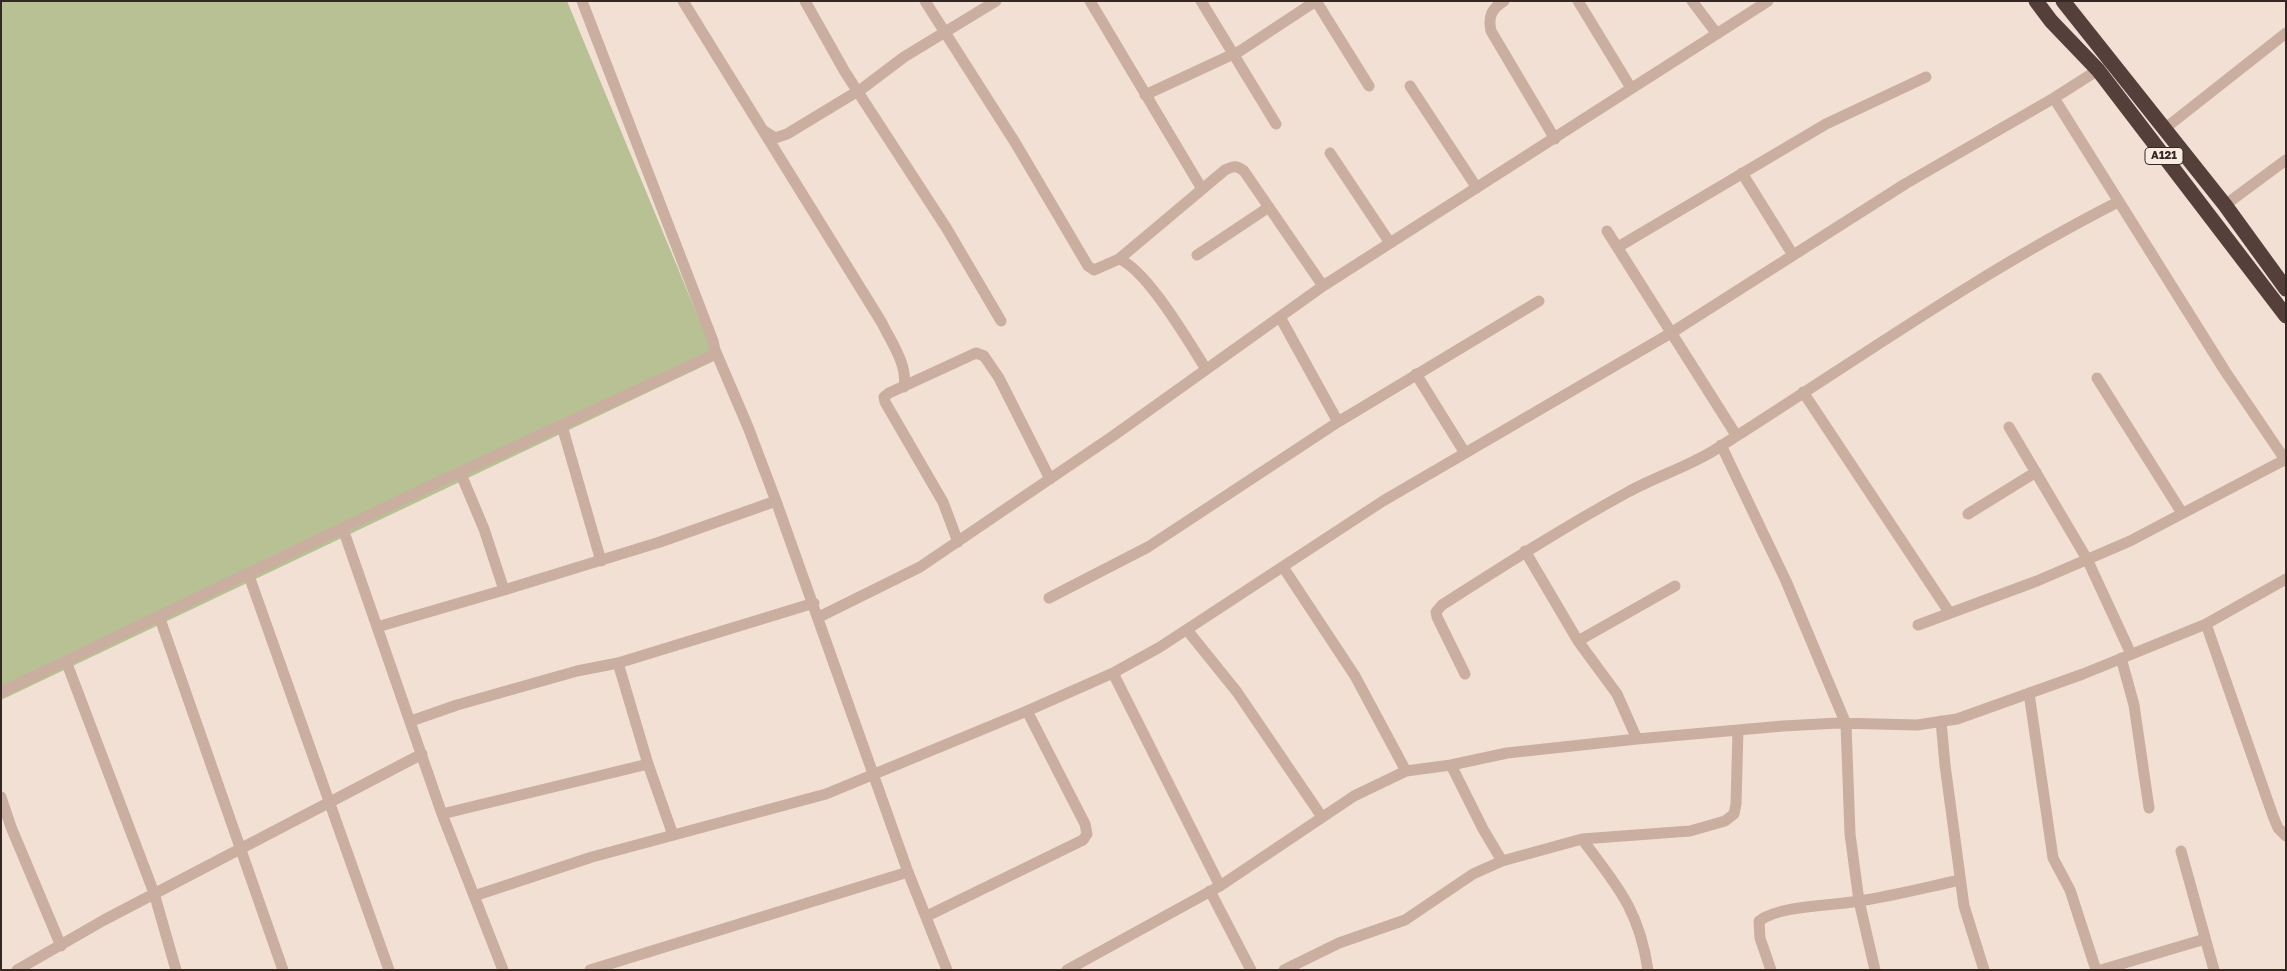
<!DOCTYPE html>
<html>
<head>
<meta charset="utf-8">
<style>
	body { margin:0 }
	#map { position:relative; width:2287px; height:971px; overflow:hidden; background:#f2e0d5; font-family:"Golos Text",sans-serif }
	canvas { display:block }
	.frame { position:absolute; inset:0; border:2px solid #342724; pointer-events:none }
</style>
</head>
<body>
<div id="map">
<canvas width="2287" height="971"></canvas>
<div class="frame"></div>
</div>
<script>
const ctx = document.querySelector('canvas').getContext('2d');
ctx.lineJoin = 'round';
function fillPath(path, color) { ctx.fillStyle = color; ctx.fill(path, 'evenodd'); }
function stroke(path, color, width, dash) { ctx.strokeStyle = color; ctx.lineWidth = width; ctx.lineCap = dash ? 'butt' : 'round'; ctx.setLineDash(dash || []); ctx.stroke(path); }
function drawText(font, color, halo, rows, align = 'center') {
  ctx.font = font + ' "Golos Text",sans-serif'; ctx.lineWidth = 5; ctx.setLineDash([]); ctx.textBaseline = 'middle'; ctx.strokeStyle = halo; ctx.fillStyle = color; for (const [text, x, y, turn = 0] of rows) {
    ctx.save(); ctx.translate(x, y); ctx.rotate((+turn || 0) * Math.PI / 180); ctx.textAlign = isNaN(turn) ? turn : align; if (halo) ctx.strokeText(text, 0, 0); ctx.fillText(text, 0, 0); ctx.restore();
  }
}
fillPath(new Path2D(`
	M1,1H567L716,360L1,700Z`), '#b8c194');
stroke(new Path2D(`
	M683,1L882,323C891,342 908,365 904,387
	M805,1L845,72L947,229L1001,321
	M925,1L1016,144L1088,266L1094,270L1119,259L1225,170C1233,166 1237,165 1244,171L1323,286
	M1090,1L1202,189
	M1201,1L1276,124
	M1316,1L1369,86
	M1504,1C1491,9 1488,17 1491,31L1555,139
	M1578,1L1631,88
	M1692,1L1717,34
	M2098,70L2054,98L2225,371L2286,461
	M1410,86L1477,188
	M1145,95L1240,51L1316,1
	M2163,130L2286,33
	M764,131L775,138L787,134L863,88L904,57L996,1
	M1330,153L1390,243
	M1742,173L1793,255
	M2225,205L2286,160
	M1607,231L1736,435
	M1618,247L1826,124L1926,77
	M1197,255L1269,207
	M1119,259C1147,270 1188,341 1206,369
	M1280,317L1338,422
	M715,350L748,427L776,501L908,872L947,970
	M1416,374L1465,453
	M2097,378L2182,513
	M1803,392L1949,612
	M562,426L601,561
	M2009,427L2087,559L2131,654
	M1721,445L1786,581L1846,724L1850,834L1859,901L1875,970
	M460,472L484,529L504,590L660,542L776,501
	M1968,514L2036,472
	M343,529L442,814L503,970
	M958,542L943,502L885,402L884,397L889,393L976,353L984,356L999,378L1050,479
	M1525,551L1578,641L1617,694L1637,739
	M1283,567L1355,676L1406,771
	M248,573L389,970
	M1049,598L1148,547L1338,422L1539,301
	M159,616L283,970
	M819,617L920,567L1113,436L1323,286L1768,1
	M2206,624L2273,816L2278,828L2286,836
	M1918,625L2037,581L2130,541L2286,459
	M377,627L504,590
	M1187,630L1237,692L1322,817
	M1578,641L1675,586
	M2121,658L2134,705L2149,808
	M66,661L154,893L176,970
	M1113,673L1220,886
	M1465,674L1437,617L1436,612L1442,605C1503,566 1564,527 1628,492C1655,477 1687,467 1713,451C1847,367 1976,274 2118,202
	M1,692L430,486L709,357L715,350L713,341L582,1
	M2029,693L2053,858L2070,890L2096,970
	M411,721L457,705L577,671L618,663L814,603
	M1941,721L1945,765L1964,906L1984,970
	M648,764L673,835
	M1451,765L1483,829L1502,861
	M1,797L11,827L61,946
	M442,814L648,764L618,663
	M1582,839C1617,886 1639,909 1648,970
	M2181,851L2214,970
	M1210,891L1251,970
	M474,896L592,857L826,794L1027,711L1113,673L1160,647L1383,501L1671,333L1905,184L2054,98
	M927,916L1083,840L1087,834L1085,824L1027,711
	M17,970L104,920L422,754
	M590,970L908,872
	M1067,970L1220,886L1354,796L1406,771L1451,765L1507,753L1637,739L1783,726L1838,723L1917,725L1957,719L2083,674L2206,624L2286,579
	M1284,970L1339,943L1405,920L1473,874L1502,861L1582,839L1690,831L1725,821L1734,814L1736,804L1738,730
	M1771,970L1760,938L1759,921C1780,905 1832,906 1859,901C1893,896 1927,887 1960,880
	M2101,970L2205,939`), '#caaea0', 11);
stroke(new Path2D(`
	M2036,1L2051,21L2098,70L2286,316
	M2063,1L2225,205L2286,289`), '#553f3a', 15);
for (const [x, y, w] of [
	[2164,156,38]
]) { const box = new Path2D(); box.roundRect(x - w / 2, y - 8.5, w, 17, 4); ctx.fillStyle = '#faebe1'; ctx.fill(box); stroke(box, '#342724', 1); }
drawText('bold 11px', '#342724', null, [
	["A121",2164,156]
]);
</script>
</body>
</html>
